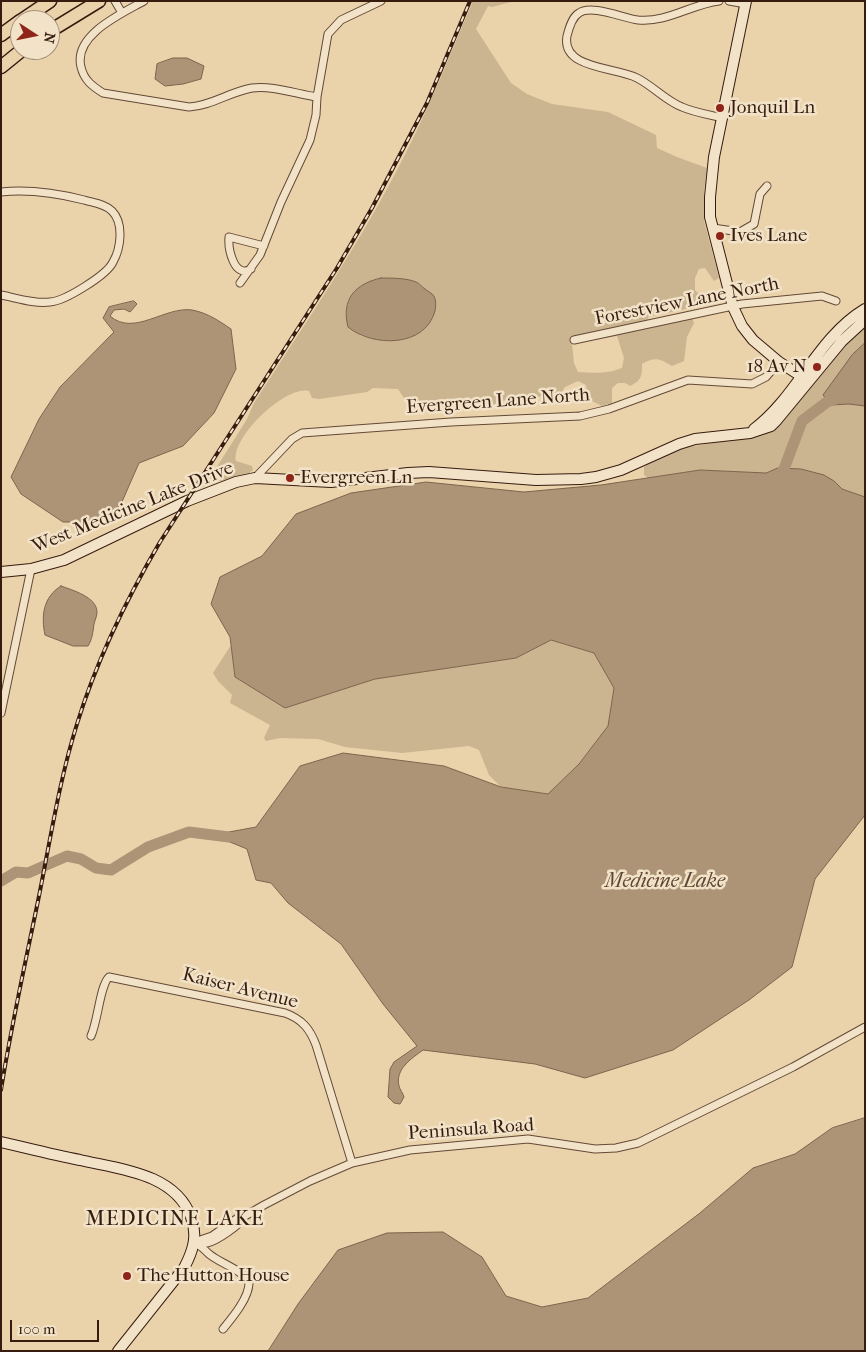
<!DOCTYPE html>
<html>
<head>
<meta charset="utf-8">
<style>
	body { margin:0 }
	#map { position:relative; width:866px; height:1352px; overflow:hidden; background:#ead3ab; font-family:"IM FELL French Canon",serif }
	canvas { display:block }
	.frame { position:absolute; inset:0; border:2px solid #361b0f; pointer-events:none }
	.north { position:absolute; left:10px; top:10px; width:50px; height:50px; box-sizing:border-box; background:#f1e2c8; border:1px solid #a6927e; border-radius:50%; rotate:101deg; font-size:14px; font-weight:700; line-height:20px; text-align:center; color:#361b0f }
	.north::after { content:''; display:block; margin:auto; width:18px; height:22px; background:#8f2418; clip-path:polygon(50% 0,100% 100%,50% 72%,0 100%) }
	.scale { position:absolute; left:10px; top:1320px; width:89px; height:22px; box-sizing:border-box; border:2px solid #361b0f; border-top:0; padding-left:6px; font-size:15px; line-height:18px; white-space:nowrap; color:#361b0f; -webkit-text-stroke:4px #f1e2c8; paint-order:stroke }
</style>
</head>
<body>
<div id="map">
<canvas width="866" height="1352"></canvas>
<div class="frame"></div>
<div class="north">N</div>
<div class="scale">100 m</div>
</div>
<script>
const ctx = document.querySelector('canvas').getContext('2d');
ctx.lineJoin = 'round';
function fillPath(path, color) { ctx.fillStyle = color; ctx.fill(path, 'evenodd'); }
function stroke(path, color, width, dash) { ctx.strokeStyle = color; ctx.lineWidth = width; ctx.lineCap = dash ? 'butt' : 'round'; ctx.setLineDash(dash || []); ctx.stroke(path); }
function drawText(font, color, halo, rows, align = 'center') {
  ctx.font = font + ' "IM FELL French Canon",serif'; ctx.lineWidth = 5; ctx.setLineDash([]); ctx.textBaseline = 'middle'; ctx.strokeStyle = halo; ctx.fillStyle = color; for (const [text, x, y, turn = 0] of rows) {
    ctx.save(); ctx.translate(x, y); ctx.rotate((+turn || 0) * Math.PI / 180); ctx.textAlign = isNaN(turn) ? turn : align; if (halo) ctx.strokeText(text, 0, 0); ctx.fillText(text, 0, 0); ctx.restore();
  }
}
fillPath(new Path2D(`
	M473,1H515L492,7L488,6L476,29L511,83L527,94L552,104L608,112L656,135L657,148L677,157L707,168L704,191V221L719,278L714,281L705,268L699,269L695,278V290L700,295L715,294L718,296V302L648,317L649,326L692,317L694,323L687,337L684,361L672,366C660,359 655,356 642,364C642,376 642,380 630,386L625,383H618L612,388V403L602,406L588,399L586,385L578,381L565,387L559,396C544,397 529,396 515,398C503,399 493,406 481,408L476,400C461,399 445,399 430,401C423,401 418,406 410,407L398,389L373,388L367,392L319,399L312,398L309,391C286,385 231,437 236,461L252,466L253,470C243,479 221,485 210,478L247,419L254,403C302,328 353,254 395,174C425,118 448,59 473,1ZM381,278H390L415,281L387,341L361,336L346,319L347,302ZM617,336L624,358L622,368C607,374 594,373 578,372L574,363L572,344Z
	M865,320V497L842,489L834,481L801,469L778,468L766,473L700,470L648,478L644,475V467L650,461L681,448L751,437Z
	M551,640L594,653L614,688L608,726L579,764L548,794L501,787L489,775L479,750L469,746L402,753L345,747L318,739L280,738L266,741L264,738L270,725L230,703L232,695L218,681L213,673L231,645L235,677L285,708L375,679L516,658Z`), '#cbb490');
const water = new Path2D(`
	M173,58H187L204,66L201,79L183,84L165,86L155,79L157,64Z
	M381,278C391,278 407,278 416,282C419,283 422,287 425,289C427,291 432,293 434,296C436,300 436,306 435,311C425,348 372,347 348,327C341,299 355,284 381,278Z
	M134,301L137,304L130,312L124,309L114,310L110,316C134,337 165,306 192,310C208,313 219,321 231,329L236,369L214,413L183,446L139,463L121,504L107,519L93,522H63L21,494L11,477L39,419L60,387L114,332L103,318L109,307Z
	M865,343V406L849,404L831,405L823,395L852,355Z
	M778,468L801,469L824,475L834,481L842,489L865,497V815L815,879L792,967L749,1000L673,1050L585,1078L535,1064L423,1050C411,1059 395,1069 399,1086C400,1090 403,1093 404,1097L400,1104L394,1103L388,1097L390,1069L394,1062L417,1046L383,1004L341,944L288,903L271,883L256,880L247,849L213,835L256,827L300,766L343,753L444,766L501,787L548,794L579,764L608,726L614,688L594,653L551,640L516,658L375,679L285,708L235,677L230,637L211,604L220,577L262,556L296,514L351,493L426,482L524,492L601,485L700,470L766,473Z
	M61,586C72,590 97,597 97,612C97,616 95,620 94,624C93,632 92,640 88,646H73L45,635C41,616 43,597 61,586Z
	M865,1118V1351H268L298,1304L338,1250L387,1233L443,1232L482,1257L506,1296L542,1307L588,1298L700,1213L753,1168L795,1154L832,1128Z`);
fillPath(water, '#ad9476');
stroke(water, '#7d644d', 1);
stroke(new Path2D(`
	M777,481L784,469L802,421L827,402L838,398L865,380
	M1,881L16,872L28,873L67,856L81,859L96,868L111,870L148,847L189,832L229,837`), '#ad9476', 11);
const street = new Path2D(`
	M115,1L122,13
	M144,1C121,14 73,35 81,67C84,80 92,86 103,93L189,107C211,106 229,92 252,88C271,85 297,94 317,97
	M719,1C692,4 667,23 638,20C623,18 591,4 579,13C572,17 569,28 567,36C561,69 615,67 637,78C653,86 666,101 682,107C693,112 710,115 723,118
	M729,1L746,4
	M1,192C30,189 56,193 84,200C94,203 105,204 112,211C124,223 121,248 113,262C107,275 65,301 50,302C34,304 17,298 1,295
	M713,228L740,232L754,224L760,194L767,186
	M251,269C234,279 228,249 229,237L264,246
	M240,283L260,255L281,202L310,140L316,115L317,97L328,34L341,20L381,1
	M574,340L742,304L822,296L836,301
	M255,478L292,439L302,433L451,422L580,416L609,409L688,380L752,384L766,377L779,362
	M1,713L31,569
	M91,1036C98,1021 100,985 109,977L285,1013C302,1019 310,1029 316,1045L352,1163
	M197,1241L212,1236L239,1217L245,1216
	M195,1242C199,1242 203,1243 207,1243C217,1241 240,1225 245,1216L264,1205L310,1181L352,1163L410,1150L528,1139L595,1149L616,1148L638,1143L793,1067L865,1027
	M197,1244C202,1247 205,1250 209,1254C221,1264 242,1269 249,1283C249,1298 232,1318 223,1329`);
const secondary = new Path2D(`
	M746,1L714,157L710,197V217L733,307L742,326L753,340L779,362L809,381
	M754,429C798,396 817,338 865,309
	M1,572L31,569L64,560L187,501L236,482L255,478L331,482L408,473L429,472L536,480L581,479L596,477L621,470L679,444L695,439L750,433L771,426L776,421L842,341L865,320
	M1,1142C27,1148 54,1155 80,1160C119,1169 175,1173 191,1217C198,1236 193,1251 184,1268L118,1351`);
const highway = new Path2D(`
	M22,20L50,1
	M50,31L99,1
	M1,35L20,21
	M1,67L22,50`);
stroke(street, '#634936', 9);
stroke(secondary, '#361b0f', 12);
stroke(highway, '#361b0f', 15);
stroke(street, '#f1e2c8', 7);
stroke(secondary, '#f1e2c8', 10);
stroke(highway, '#ead3ab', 12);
const rail = new Path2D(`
	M1,1090C11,1027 25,964 38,901C50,842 59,781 77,724C97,659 126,600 160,542L337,268L372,208L427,103L470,1`);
stroke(rail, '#361b0f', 4);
stroke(rail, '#f1e2c8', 2, [5.5]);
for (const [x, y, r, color] of [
	[720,108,5,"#8f2418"],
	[720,236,5,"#8f2418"],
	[817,367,5,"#8f2418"],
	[290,478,5,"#8f2418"],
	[127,1276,5,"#8f2418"]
]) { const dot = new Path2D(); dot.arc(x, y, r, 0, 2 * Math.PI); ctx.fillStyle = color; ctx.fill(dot); stroke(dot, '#f1e2c8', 2); }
drawText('19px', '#361b0f', '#f1e2c8', [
	["Jonquil Ln",730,108],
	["Ives Lane",730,236],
	["18 Av N",807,367,"right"],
	["Evergreen Ln",300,478],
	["The Hutton House",137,1276]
], 'left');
drawText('19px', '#361b0f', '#f1e2c8', [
	["Forestview Lane North",687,302,-11],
	["Evergreen Lane North",498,402,-4],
	["West Medicine Lake Drive",133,508,-22],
	["Kaiser Avenue",240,989,14],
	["Peninsula Road",471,1130,-4]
]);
drawText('italic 20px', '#604533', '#f1e2c8', [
	["Medicine Lake",665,882]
]);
ctx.letterSpacing = '1px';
drawText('21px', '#361b0f', '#f1e2c8', [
	["MEDICINE LAKE",175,1220]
]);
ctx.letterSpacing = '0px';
</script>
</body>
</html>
